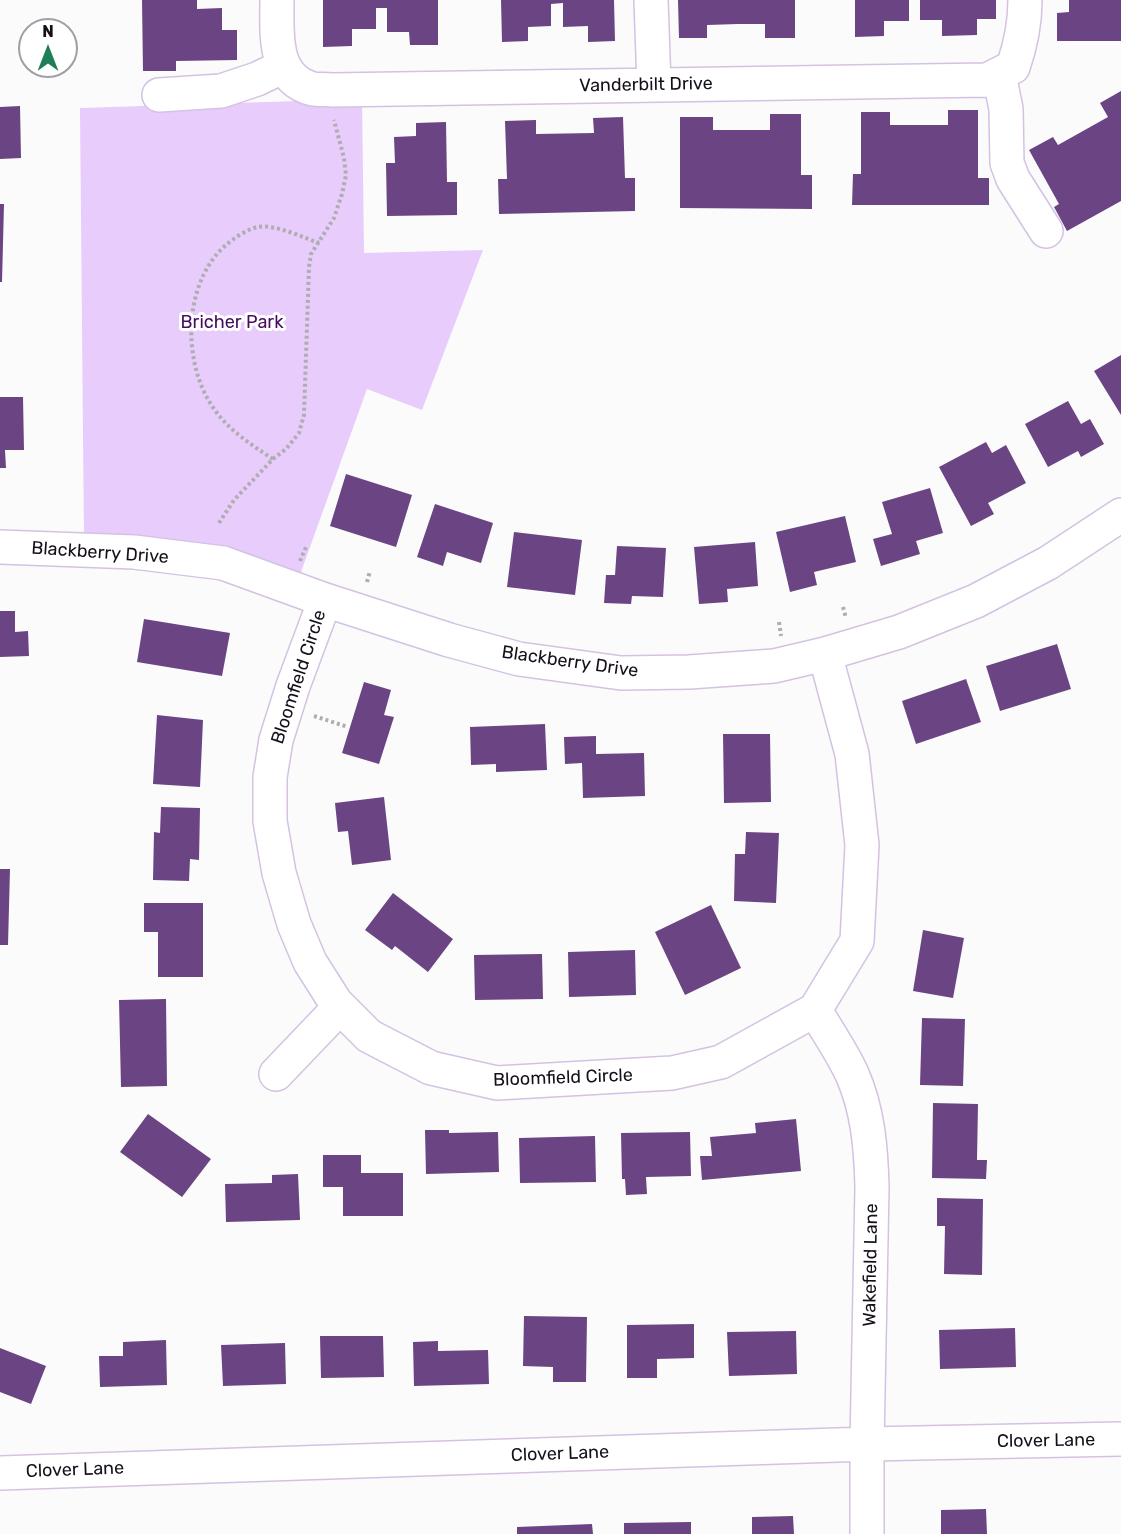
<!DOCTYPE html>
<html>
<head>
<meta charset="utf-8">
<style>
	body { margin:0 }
	#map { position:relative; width:1121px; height:1534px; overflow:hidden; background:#fbfbfb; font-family:Rubik,sans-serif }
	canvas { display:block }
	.north { position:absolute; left:18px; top:18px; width:60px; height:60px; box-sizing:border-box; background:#fff; border:2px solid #a29fa3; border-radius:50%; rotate:0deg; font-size:16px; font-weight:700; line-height:24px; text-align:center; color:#160f1a }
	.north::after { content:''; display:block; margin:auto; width:21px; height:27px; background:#1f7f57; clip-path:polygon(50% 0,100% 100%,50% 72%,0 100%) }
</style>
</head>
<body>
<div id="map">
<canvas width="1121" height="1534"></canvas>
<div class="north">N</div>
</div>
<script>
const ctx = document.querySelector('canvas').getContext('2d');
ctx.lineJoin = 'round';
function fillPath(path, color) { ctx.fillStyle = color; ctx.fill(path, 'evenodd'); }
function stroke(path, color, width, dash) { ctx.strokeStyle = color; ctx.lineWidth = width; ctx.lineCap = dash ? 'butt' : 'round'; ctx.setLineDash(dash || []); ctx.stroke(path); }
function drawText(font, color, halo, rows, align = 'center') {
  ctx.font = font + ' Rubik,sans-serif'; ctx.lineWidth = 6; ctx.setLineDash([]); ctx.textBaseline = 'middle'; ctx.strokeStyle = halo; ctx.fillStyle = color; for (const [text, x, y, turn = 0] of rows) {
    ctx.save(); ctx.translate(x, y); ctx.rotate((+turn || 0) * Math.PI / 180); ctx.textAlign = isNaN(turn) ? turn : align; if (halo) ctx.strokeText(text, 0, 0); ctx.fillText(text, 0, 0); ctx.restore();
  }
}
fillPath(new Path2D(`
	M362,99L364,253L483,250L422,410L367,389L297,583L84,541L80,108Z`), '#e7ccfc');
fillPath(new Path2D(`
	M142,0H197V9L222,8V30H237V60L176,61V71H143Z
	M323,0H438V45H410L409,32H387V8H376V29H352V46L323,47Z
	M501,0H614L615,41L588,42V26L563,27V3L551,4V26L528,27V41L502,42Z
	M678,0H795V38H765V24H738L707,25V38H679Z
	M855,0H909V21H884V36L855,37Z
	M920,0H996V19H977V35L942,36V20H920Z
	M1069,0H1121V41H1057V13L1069,12Z
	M1121,91V201L1067,231L1054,207L1059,204L1029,150L1053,137L1058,145L1108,117L1100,103Z
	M20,106L21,158L0,159V107Z
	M948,110H978V178H989V205H852L853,174H861V112H890V125H948Z
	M770,114H801V175H812V209L680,208V117H713V130H770Z
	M623,117L625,178H635V211L499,214L498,179H507L505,121L536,120V134L594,133L593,118Z
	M446,122L447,182H457V215L387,216L386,163H395L394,137L416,136V123Z
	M0,204H4L2,282H0Z
	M1121,355V415L1094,371Z
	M0,397H23L24,450H5L6,468H0Z
	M1068,401L1081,424L1090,419L1104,444L1081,457L1078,451L1048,467L1025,424Z
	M986,442L992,453L1006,445L1026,483L988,503L994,514L971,526L939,467Z
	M346,474L412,495L396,547L330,526Z
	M930,488L943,533L916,541L920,554L881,566L873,539L892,534L882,502Z
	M435,504L493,523L481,563L447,552L443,566L417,557Z
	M845,516L856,562L814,572L817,585L790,592L776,532Z
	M514,532L582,540L575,595L507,587Z
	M755,542L758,586L727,589L728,602L699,604L694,547Z
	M617,546L666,548L663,597L632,596L631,604L604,603L606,575H615Z
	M0,611H15V632L28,631L29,656L0,657Z
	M144,619L230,633L222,676L137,662Z
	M1057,644L1071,689L1000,711L986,666Z
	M966,679L981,722L916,744L902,701Z
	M364,682L391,690L384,715L394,717L379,764L342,753Z
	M157,715L203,720L200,787L153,784Z
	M545,724L547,770L496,772V764L471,765L470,727Z
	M723,734H770L771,802L724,803Z
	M596,736V754L644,753L645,796L583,798L582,763L565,764L564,737Z
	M384,797L391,860L352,865L348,831L338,832L335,803Z
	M161,807L200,808L199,860L190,859L189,881L153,880L154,832L160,833Z
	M746,832L779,833L776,903L734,901L735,854H745Z
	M0,869H10L8,945H0Z
	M393,893L453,939L428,972L395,946L392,950L365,930Z
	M144,903H203V977H158V932H144Z
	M711,905L741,968L685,995L655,932Z
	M923,930L964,938L953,998L913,991Z
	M635,950L636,995L569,997L568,952Z
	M542,954L543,999L475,1000L474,955Z
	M166,999L167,1086L121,1087L119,1000Z
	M922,1018L965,1019L963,1086L920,1085Z
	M933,1103L978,1104L977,1160H987L986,1179L932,1178Z
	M148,1114L211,1159L182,1197L120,1152Z
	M796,1119L801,1171L702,1180L700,1156H712L710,1137L756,1133L755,1123Z
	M425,1130H449V1133L498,1132L499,1172L426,1174Z
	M690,1132L691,1176L646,1177L647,1194L626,1195L625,1179H622L621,1133Z
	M595,1136L596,1182L520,1183L519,1138Z
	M323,1155H361V1173H403V1216H343V1187H323Z
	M298,1174L300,1220L226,1222L225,1184L272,1183V1175Z
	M937,1198L983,1199L982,1275L944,1274L945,1226H937Z
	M524,1316L587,1317L586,1382H553V1367L523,1366Z
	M694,1324V1358L657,1359V1378H627V1325Z
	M1015,1328L1016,1367L940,1369L939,1330Z
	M796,1331L797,1374L729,1376L727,1332Z
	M320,1336H383L384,1377L321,1378Z
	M166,1340L167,1385L100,1387L99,1356H123V1342Z
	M438,1341V1351L488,1350L489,1384L414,1386L413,1342Z
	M285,1343L286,1384L223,1386L221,1345Z
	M0,1348L46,1366L31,1404L0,1392Z
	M986,1509L987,1534H941V1510Z
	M793,1516L794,1534H752V1517Z
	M691,1522V1534H624V1523Z
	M592,1524L593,1534H517V1527Z`), '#6b4484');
const minor = new Path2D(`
	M277,0C277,32 272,79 313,89C319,90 326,89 332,90L987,80L1013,67C1021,44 1025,25 1025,0
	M651,0L654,85
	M999,74L1006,109L1007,163L1013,179L1046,231
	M159,95L221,91L257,79L284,66
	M0,547L134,552L223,563L325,600L449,640L519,659L621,673L689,672L774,666L825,654L899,632L976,601L1048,563L1121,515
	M325,600L293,686L276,740L270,777V821L279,873L294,924L310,962L336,1003L369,1036L431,1068L497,1083L672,1073L721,1062L815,1010L857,941L862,845L852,754L825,654
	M815,1010C827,1031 842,1052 852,1074C868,1110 871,1148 872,1187L867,1444V1534
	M276,1074L340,1007
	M0,1473L867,1444L1121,1439`);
stroke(minor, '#d4c2e2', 36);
stroke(new Path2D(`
	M273,459C250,444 227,429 212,406C182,361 183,282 226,245C234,238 246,230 257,227C275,224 302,237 319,243
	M219,523L234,500L273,459L286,449L299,433L304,415L309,267L311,254L334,218L342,194L346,175L344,158L334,120
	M300,561L306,547
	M367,582L370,571
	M843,607L846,618
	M779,622L781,636
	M314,716L348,727`), '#b0adb1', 4, [3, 3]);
stroke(minor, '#fff', 33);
drawText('18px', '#160f1a', '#fff', [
	["Vanderbilt Drive",646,85,-1],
	["Blackberry Drive",100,553,4],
	["Blackberry Drive",570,662,8],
	["Bloomfield Circle",299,677,-72],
	["Bloomfield Circle",563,1078,-2],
	["Wakefield Lane",871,1265,-89],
	["Clover Lane",1046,1441,-1],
	["Clover Lane",560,1454,-2],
	["Clover Lane",75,1470,-2]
]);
drawText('18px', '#450c61', '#fff', [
	["Bricher Park",232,323]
]);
</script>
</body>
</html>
